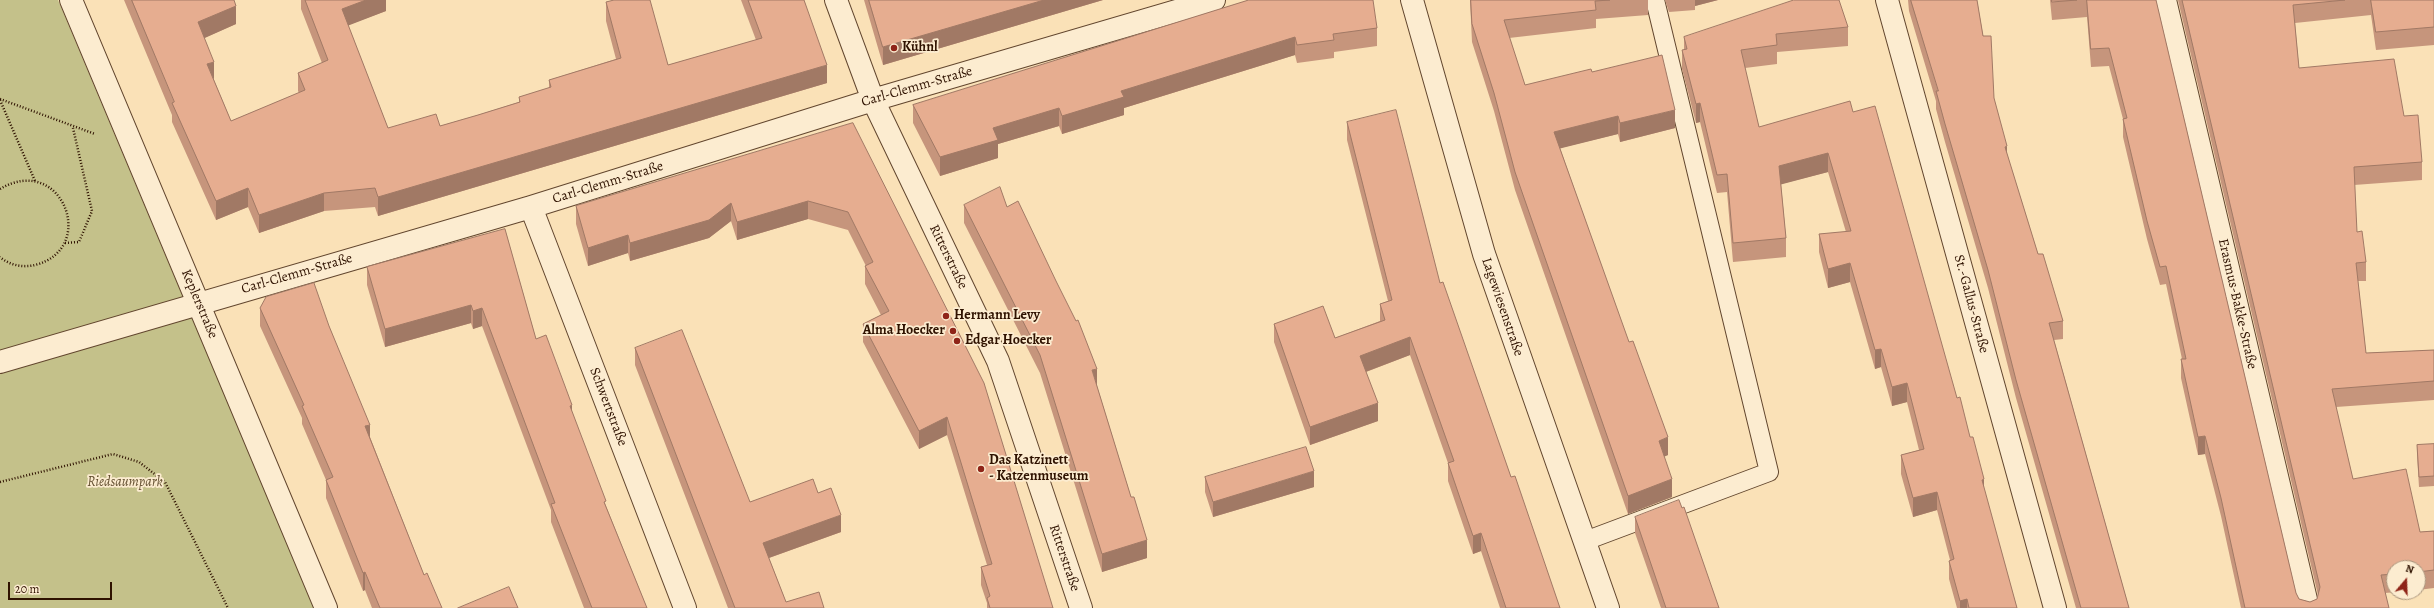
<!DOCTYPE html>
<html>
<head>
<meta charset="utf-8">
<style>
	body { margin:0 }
	#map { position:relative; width:2434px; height:608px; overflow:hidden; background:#fae1b7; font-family:Alegreya,serif }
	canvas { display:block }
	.north { position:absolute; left:2386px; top:560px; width:40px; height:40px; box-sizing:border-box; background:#fcecd0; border:1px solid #aa957d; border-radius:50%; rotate:19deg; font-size:11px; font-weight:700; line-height:16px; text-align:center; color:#2f1200 }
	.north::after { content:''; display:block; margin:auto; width:14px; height:18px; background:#8f2418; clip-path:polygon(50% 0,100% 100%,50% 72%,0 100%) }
	.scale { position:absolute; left:8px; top:582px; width:104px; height:18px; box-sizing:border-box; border:2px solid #2f1200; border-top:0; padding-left:5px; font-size:12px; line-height:14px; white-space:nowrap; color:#2f1200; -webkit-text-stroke:3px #fcecd0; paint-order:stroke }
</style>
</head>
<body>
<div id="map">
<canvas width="2434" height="608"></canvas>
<div class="north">N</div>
<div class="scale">20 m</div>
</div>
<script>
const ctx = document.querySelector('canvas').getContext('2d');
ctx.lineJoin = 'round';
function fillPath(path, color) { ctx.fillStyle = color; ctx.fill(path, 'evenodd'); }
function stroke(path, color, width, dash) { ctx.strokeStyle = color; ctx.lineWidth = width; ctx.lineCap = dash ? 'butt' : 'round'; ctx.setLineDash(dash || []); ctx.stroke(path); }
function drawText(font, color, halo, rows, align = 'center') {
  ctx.font = font + ' Alegreya,serif'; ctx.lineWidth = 3.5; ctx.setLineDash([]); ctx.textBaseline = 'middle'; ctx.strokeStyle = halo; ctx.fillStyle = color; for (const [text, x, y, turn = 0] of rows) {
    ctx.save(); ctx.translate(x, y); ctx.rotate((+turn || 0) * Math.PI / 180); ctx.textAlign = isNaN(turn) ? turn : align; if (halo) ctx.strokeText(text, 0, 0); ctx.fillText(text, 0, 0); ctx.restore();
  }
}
fillPath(new Path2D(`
	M0,0H58L314,608H0Z`), '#c4c18a');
const service = new Path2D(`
	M1585,541L1769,472L1655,0`);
const minor = new Path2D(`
	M836,0L873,100L998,361L1081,608
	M1412,0L1484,254L1608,608
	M1887,0L2055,608
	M2165,0L2308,608
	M531,207L685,608
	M0,362L531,207L873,100L1214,0`);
const tertiary = new Path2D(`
	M71,0L326,608`);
stroke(service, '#62462e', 20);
stroke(minor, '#62462e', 24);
stroke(tertiary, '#62462e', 24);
stroke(new Path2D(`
	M0,99L95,134
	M0,100L35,181
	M0,189C62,152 99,249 35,265C23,268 9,265 0,257
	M65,243L79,242L92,211L73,128
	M0,482L113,454L139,462L165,482L228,608`), '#2f1200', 2.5, [1, 2]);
stroke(service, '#fcecd0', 18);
stroke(minor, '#fcecd0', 22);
stroke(tertiary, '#fcecd0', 22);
fillPath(new Path2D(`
	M124,0H234L236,24L204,38L214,80L231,121L299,93L298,91V73L322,63L301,9V0H386V11L348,25L388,128L440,126L478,115L519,102V97L549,88V80L616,59L606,21V2L668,65L756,40L741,0H804L827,83L378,216L375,207L324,211L259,233L248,207L216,220L172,122V115Z
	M864,0H1103L883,65Z
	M1249,0L1377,28V46L1334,52V58L1297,63L1295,55L1124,108V115L1062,134L1059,126L998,144V158L940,176L913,123V105Z
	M1470,0H1648V15L1596,19V28L1509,38L1525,85L1592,72L1675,128L1620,142L1618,134L1560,148L1668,455L1664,456L1672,497L1628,514L1515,190L1494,111L1472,42Z
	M1665,0H1718L1695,6V10L1669,12Z
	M1908,0H1977L1994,98L2007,154L2038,254L2063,321V339L2054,340L2129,608H2076L2016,398L1988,288L1945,142L1936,109V101L1909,11Z
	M2050,0H2156L2296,593L2299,599L2310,602L2317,599L2318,595L2178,0H2434V45L2376,50L2371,15L2295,23L2299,68L2404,116L2422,162V180L2354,185L2357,232L2366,262V281H2358L2366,353L2434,350V400L2336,407L2353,479L2420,532L2434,531V588L2418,590V568H2394V592H2397L2385,593L2389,608H2241L2221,516L2205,454L2198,455L2181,378V359H2182L2166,284L2160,285L2147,239L2123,137V119L2109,66L2091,67L2087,17L2052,20Z
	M1848,27V46L1777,52V64L1745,68L1759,127L1853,112L1957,398L1984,490L2017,608H1957L1949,579V561L1950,560L1937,510L1913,517L1901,474V455L1919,450L1907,402L1892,406L1881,367L1875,369L1850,282L1828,288L1819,252V234L1846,232L1828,172L1781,184L1786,238V257L1733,262L1727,192L1717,193L1700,122L1696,123L1682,69V50H1684V37Z
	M1347,122L1440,283L1511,477L1560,608H1500L1481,551L1473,554L1448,481V463L1410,355L1366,372L1378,421L1310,445L1274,342V324L1335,338L1380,321V304L1388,301L1347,140Z
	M853,123L1053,608H987V603L981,585V567L987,565L947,435L919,449L863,342V324L881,315L865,284V266H866L848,230L808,219L737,240L731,221L709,238L630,261L628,253L588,266L576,224V206Z
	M964,205L1007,207L1097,386L1131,497L1147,558L1102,572L1040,373L964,223Z
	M505,229L536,339L572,412L606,506L647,608H584L551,522V510L482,326L473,329L471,323L385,347L367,285V267Z
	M260,308L329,326L370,437L424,575L442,608H372L365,590L363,591L326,498V480L302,424V418L260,326Z
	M635,348L750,502L818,493L841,532L769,558L786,602L824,608H728L635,365Z
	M2434,444V486L2419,487L2417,455V445Z
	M1205,477L1314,487L1213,517L1205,492Z
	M1635,517L1719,608H1661L1635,533Z`), '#c6957c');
fillPath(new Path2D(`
	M366,0H386V11L342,28V9Z
	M1044,0H1103L883,65V47Z
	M1695,0H1718L1695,6Z
	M236,6V24L198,41V22Z
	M1295,37V55L1124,108V115L1062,134V116L1121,91Z
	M214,62V80L207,64Z
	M827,65V83L378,216V197Z
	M1700,103V122L1696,123V104Z
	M1059,108V126L998,144V158L940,176V157L993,128Z
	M1675,110V128L1620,142V123Z
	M1618,116V134L1554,150V132Z
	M2007,146V164L2005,147Z
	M1828,153V172L1779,185V166Z
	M248,188V207L216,220V201Z
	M324,193V211L259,233V215Z
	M808,201V219L737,240V222Z
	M731,203V221L709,238L630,261V243Z
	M628,235V253L588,266V248Z
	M1850,263V282L1828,288V269Z
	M471,305V323L385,347V329Z
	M482,308V326L473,329V311Z
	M1410,337V355L1360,374V356Z
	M1881,349V367L1875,369V350Z
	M1097,369V387L1092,370Z
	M1907,383V402L1892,406V387Z
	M1378,403V421L1310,445V427Z
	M572,405V423L570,406Z
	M947,417V435L919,449V431Z
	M370,425V442L365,426Z
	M2205,436V454L2198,455V437Z
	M1668,437V455L1659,459V441Z
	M1314,471V487L1213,517V502Z
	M1672,479V497L1628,514V496Z
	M1984,479V498L1982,480Z
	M1937,492V510L1913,517V498Z
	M841,515V532L763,560V543Z
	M1481,533V551L1473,554V536Z
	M1147,540V558L1102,572V554Z
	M365,572V590L363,591V573Z
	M1967,599V608H1960V601Z`), '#a17965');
const building = new Path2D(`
	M132,0H234L236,6L198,22L214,62L207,64L231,121L305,90L298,73L328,60L305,0H366L342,9L388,128L436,114L440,126L478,115L520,102L519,97L551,87L549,80L621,58L606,2L614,0H650L668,65L762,38L748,0H804L827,65L378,197L375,188L324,193L259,215L248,188L216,201L172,103L174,102Z
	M869,0H1044L883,47Z
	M1249,0H1373L1377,28L1333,34L1334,40L1297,45L1295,37L1121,91L1124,97L1062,116L1059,108L993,128L998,140L940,157L913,105Z
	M1471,0H1610L1595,1L1596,10L1504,20L1525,85L1591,69L1592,72L1662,55L1675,110L1620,123L1618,116L1554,132L1629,342L1633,341L1668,437L1659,441L1672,479L1628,496L1515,172L1494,93L1472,24Z
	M1794,0H1839L1848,27L1776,34L1777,45L1741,50L1759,127L1850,101L1853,112L1875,106L1957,398L1960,397L1970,437H1973L1984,479L1982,480L2017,608H1969L1967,599L1960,601L1949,561L1954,559L1937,492L1913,498L1901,455L1924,449L1907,383L1892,387L1881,349L1875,350L1850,263L1828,269L1819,234L1851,231L1828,153L1779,166L1786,238L1733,243L1727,174L1717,175L1700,103L1696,104L1682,50L1687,49L1684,37Z
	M1911,0H1977L1983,36H1991L1994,98L2007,146L2005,147L2038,254H2043L2063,321L2049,323L2129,608H2081L2016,380L1988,270L1945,124L1936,91H1938Z
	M2052,0H2077L2052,2Z
	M2087,0H2156L2296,593L2299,599L2310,602L2317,599L2320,587L2182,0H2345L2293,5L2299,68L2394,59L2404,116L2418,115L2422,162L2354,167L2357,232L2362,231L2366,262L2356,263L2366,353L2434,350V381L2332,389L2353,479L2406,469L2420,532L2434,531V570L2418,572V568H2394V574L2381,575L2389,608H2245L2221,498L2205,436L2198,437L2181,359H2186L2166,266L2160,267L2147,221L2123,119L2127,118L2109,48L2091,49Z
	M2371,0H2434V27L2376,32Z
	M1396,110L1440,283L1443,282L1511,477L1515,476L1560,608H1506L1481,533L1473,536L1448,463L1454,461L1410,337L1360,356L1378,403L1310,427L1274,324L1323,306L1335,338L1385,320L1380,304L1392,300L1347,122Z
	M853,123L984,383L1053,608H990L987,598L990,596L981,567L992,564L947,417L919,431L863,324L889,311L865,266L873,262L848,212L808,201L737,222L731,203L709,220L630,243L628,235L588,248L576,206Z
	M1000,187L1007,207L1018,201L1056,281L1076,321L1078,320L1097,369L1092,370L1131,497H1134L1147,540L1102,554L1040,355L964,205Z
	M505,229L536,339L546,335L572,405L570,406L606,501L604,502L647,608H592L551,504L555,503L482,308L473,311L471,305L385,329L367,267Z
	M314,283L329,326L370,425L365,426L424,575L427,573L442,608H380L365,572L363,573L326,480L333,477L302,406L304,405L260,308L266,297Z
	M682,330L750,502L813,479L818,493L831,488L841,515L763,543L786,602L819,592L824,608H735L635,348Z
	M2434,444V476L2419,477L2417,445Z
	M1306,447L1314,471L1213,502L1205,477Z
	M1679,500L1682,508L1684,507L1719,608H1666L1635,517Z
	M509,587L518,608H458Z`);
fillPath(building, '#e6ad90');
stroke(building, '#a17965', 1);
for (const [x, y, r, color] of [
	[894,48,4,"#8f2418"],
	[946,316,4,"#8f2418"],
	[953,331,4,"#8f2418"],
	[957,341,4,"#8f2418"],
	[981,469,4,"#8f2418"]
]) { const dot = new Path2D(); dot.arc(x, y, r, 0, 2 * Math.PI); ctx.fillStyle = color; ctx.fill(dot); stroke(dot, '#fcecd0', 1.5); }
drawText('bold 14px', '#2f1200', '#fcecd0', [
	["Kühnl",902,48],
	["Hermann Levy",954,316],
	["Alma Hoecker",945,331,"right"],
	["Edgar Hoecker",965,341],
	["Das Katzinett",989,461],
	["- Katzenmuseum",989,477]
], 'left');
drawText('14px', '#2f1200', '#fcecd0', [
	["Carl-Clemm-Straße",917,87,-16],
	["Carl-Clemm-Straße",608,183,-17],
	["Ritterstraße",948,257,64],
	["Carl-Clemm-Straße",297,274,-16],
	["Keplerstraße",199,304,67],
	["St.-Gallus-Straße",1971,304,75],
	["Erasmus-Bakke-Straße",2237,304,77],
	["Lagewiesenstraße",1502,307,71],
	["Schwertstraße",608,407,69],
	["Ritterstraße",1064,558,71]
]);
drawText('italic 14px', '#634f30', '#fcecd0', [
	["Riedsaumpark",125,483]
]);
</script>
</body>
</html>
